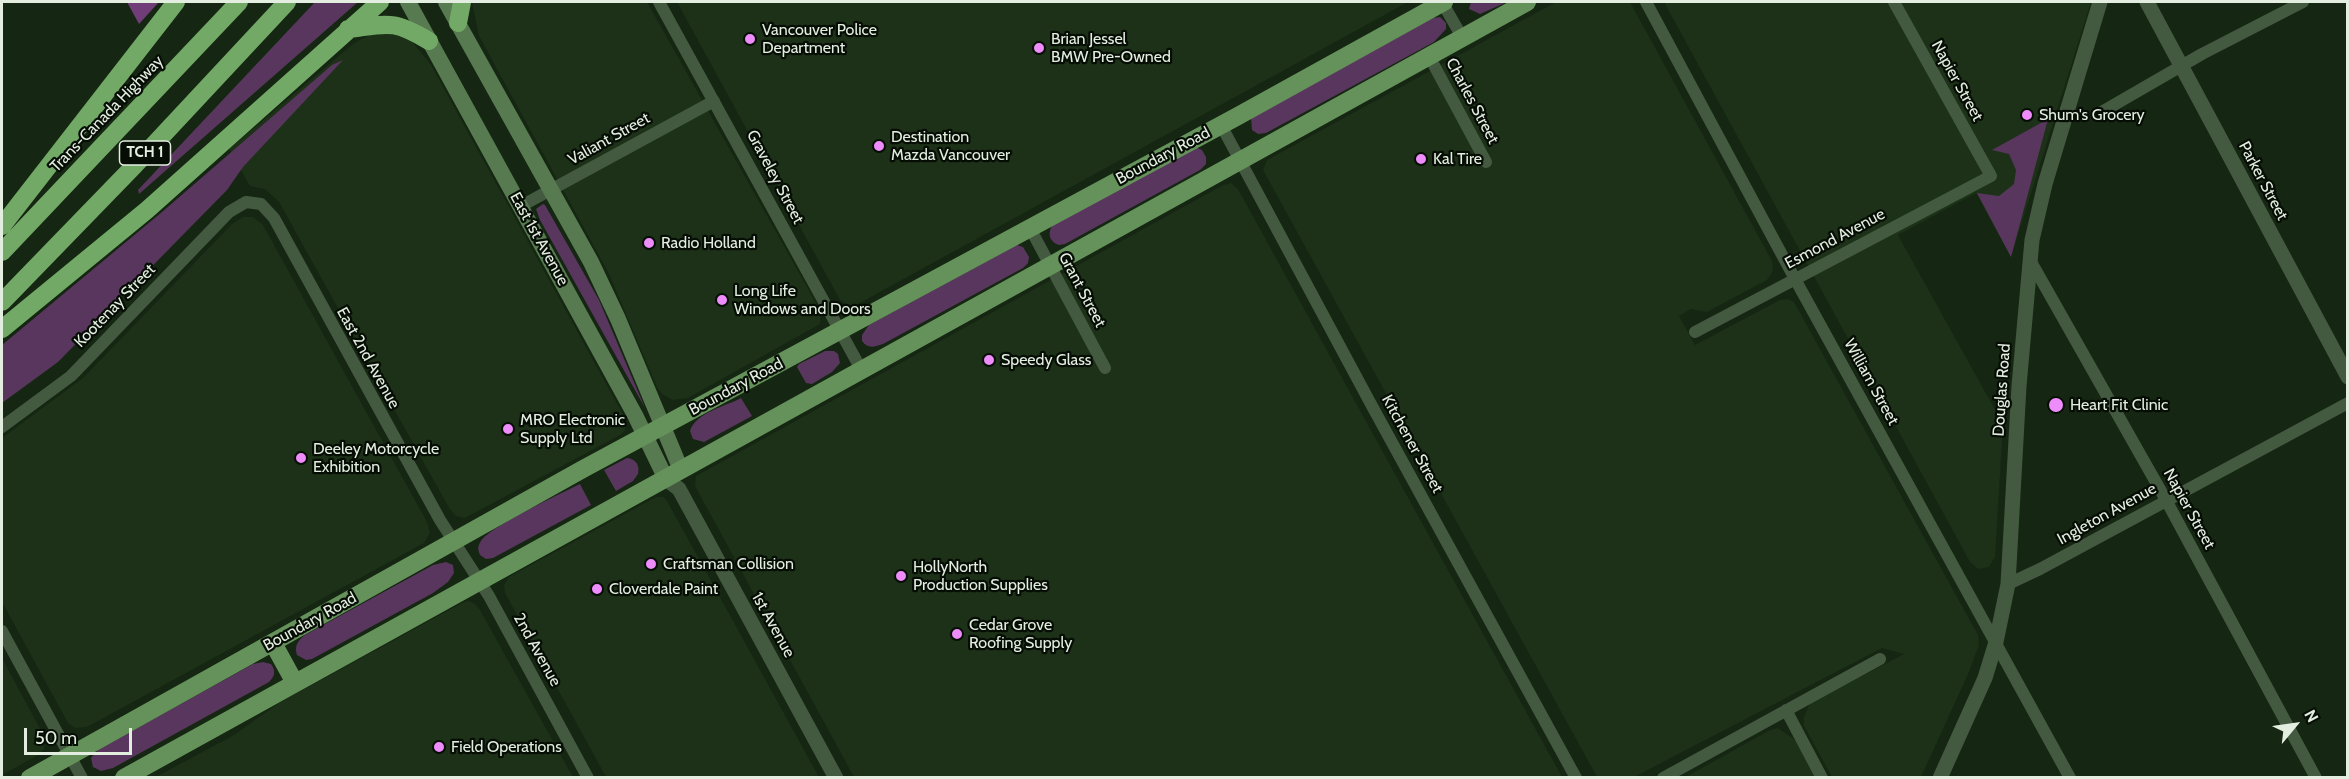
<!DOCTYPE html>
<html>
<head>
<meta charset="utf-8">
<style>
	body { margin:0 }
	#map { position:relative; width:2349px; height:779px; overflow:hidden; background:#152612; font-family:Cabin,sans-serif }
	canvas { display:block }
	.frame { position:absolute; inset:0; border:3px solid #e3eee0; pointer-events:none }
	.north { position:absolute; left:2265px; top:695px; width:60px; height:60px; -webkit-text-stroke:4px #060d05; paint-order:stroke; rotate:61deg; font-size:16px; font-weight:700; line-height:24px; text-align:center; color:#e3eee0 }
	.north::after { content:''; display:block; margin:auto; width:21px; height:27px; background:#e3eee0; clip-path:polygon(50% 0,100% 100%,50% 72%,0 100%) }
	.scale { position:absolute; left:24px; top:728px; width:108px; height:27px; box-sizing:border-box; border:3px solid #e3eee0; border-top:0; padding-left:8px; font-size:18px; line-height:21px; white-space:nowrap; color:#e3eee0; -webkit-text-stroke:4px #060d05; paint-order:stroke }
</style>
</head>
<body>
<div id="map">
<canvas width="2349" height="779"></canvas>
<div class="frame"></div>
<div class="north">N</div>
<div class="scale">50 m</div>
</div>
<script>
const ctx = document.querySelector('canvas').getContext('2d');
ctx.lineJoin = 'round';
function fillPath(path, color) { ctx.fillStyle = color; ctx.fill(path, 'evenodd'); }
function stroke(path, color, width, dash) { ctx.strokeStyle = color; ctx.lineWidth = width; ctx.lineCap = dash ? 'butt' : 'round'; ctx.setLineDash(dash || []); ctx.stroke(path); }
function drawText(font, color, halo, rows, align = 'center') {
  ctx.font = font + ' Cabin,sans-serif'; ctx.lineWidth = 4.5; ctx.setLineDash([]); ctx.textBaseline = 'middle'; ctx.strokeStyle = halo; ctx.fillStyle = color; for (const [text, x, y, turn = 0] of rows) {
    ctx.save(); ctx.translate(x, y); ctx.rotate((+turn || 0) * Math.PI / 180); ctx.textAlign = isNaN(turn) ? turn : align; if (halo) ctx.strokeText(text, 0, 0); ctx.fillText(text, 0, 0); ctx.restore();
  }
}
fillPath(new Path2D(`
	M472,2H647L821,312L820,324L688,398L673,400L662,394L657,387L609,274L479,36Z
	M677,2H1408L858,304L849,306L840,300Z
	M1556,2H1630L1772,261L1773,271L1767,280L1707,312L1691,309L1679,316L1695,345L1780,300L1788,299L1794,302L1978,635L1979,645L1969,672L1921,777H1832L1804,726V717L1810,703L1904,654L1882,648L1634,777H1597L1263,170L1267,160Z
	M1664,2H2091L2011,257L1976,193L1898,235L2003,424L1995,557L1989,567L1978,569L1970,562Z
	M385,32L411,40L431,65L626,420L625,430L620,435L465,518L456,516L449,508L279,202L265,189L250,186L229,149L354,43L370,35Z
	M1231,183L1238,189L1562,777H854L695,486L696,476L1223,185Z
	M243,217H253L263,225L427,522L430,533L424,543L87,727L75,728L68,723L2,602V438L83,378L232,224Z
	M656,497H663L667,501L819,777H606L505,593L504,585L509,577Z
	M469,601L475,604L480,610L573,777H156L234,735L279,703L462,603Z
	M2,658L44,736L45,741L44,749L40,754L2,775Z
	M1778,728L1798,742L1818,778H1684L1770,730Z`), '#1c3117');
fillPath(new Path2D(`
	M315,2H358L139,194L138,190Z
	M1471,2H1507L1480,14L1469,9Z
	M1440,17L1446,23V29L1434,42L1266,133L1258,134L1252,130L1251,118L1433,18Z
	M343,60L243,167L227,190L58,362L2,403V345L162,212L332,65Z
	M2048,119L2011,257L1977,193L1999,196L2014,184L2016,170L2009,154L1992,150Z
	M1195,147L1202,150L1206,157V164L1200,170L1065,244L1059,245C1050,242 1047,234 1052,226Z
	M543,204L545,205L599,300L645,408L540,220L536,209Z
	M1017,245L1023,247L1029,257L1028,263L1023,268L883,344C874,347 868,349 862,341V335L869,325Z
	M825,351H834L838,354L840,363L832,372L812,384L806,383L797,367L799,364Z
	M741,398L752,416L704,442L693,439L690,431C696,412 727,406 741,398Z
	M627,458C636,459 640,465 638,474L633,481L616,491L604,470Z
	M580,484L591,505L493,558L486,559L480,555C478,549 477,547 481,541C491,526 560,494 580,484Z
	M446,562L453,565L454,573L448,582L433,593L312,659L306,660L297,655C294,646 298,640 305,635L433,565Z
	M263,662L271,664C276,671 275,676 269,682L113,768L101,771L93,767L91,758L98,750L253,664Z`), '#59365d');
fillPath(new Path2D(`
	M127,2H159L139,24Z`), '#713d78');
stroke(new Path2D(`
	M659,2L861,369
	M1442,2L1462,37
	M1646,2L1795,279L2070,778
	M1429,56L1486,162
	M2100,113L2202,54L2303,2
	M1221,125L1372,406L1576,778
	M521,206L714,101
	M1030,228L1105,368
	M2030,260L2166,500L2316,778
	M1695,332L1991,176L1894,2
	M2,427L71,376L229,212L246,202L261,204L274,218L440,520L489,596L588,778
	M2008,584L2040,569L2348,403
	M2,631L82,778
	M1786,710L1822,778
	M1663,778L1880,659`), '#445a40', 12);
stroke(new Path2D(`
	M2147,2L2348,377
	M666,479L679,489L836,778
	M1940,778L1985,678L1996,642L2008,584L2019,386L2032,240L2045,184L2100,2`), '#445a40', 15);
stroke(new Path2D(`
	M408,2L635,415L666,479
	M446,2L591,262L618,319L681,470`), '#577a50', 16);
stroke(new Path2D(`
	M273,643L295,683
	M30,778L583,469L1238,116L1444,2
	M124,778L1527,2`), '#65925b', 18);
stroke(new Path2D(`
	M458,23L462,2
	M348,29C388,24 392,19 429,41
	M2,226L176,2
	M2,252L239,2
	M2,302L134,166L287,2
	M2,329L147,210L380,2`), '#72a966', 18);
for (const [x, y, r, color] of [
	[750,39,6,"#ed8cfa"],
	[1039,48,6,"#ed8cfa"],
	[2027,115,6,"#ed8cfa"],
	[879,146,6,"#ed8cfa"],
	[1421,159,6,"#ed8cfa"],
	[649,243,6,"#ed8cfa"],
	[722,300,6,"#ed8cfa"],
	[989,360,6,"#ed8cfa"],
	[2056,405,8,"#ed8cfa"],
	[508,429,6,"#ed8cfa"],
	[301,458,6,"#ed8cfa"],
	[651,564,6,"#ed8cfa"],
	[901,576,6,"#ed8cfa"],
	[597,589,6,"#ed8cfa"],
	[957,634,6,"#ed8cfa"],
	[439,747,6,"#ed8cfa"]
]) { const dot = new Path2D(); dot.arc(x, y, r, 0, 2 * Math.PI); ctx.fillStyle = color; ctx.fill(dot); stroke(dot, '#060d05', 2); }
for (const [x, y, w] of [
	[145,153,51]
]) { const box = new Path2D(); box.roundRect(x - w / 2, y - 12, w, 24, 4.5); ctx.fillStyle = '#060d05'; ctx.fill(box); stroke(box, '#e3eee0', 1.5); }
drawText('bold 15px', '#e3eee0', null, [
	["TCH 1",145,153]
]);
drawText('16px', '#e3eee0', '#060d05', [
	["Vancouver Police",762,30],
	["Department",762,48],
	["Brian Jessel",1051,39],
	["BMW Pre-Owned",1051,57],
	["Shum's Grocery",2039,115],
	["Destination",891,137],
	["Mazda Vancouver",891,155],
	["Kal Tire",1433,159],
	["Radio Holland",661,243],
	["Long Life",734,291],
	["Windows and Doors",734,309],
	["Speedy Glass",1001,360],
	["Heart Fit Clinic",2070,405],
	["MRO Electronic",520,420],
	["Supply Ltd",520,438],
	["Deeley Motorcycle",313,449],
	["Exhibition",313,467],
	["Craftsman Collision",663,564],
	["HollyNorth",913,567],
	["Production Supplies",913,585],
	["Cloverdale Paint",609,589],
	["Cedar Grove",969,625],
	["Roofing Supply",969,643],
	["Field Operations",451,747]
], 'left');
drawText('16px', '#e3eee0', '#060d05', [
	["Napier Street",1957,81,61],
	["Charles Street",1472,101,62],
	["Trans-Canada Highway",107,114,-46],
	["Valiant Street",609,139,-29],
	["Boundary Road",1163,156,-28],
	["Graveley Street",775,177,62],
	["Parker Street",2263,181,62],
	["East 1st Avenue",539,239,61],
	["Esmond Avenue",1835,239,-28],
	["Grant Street",1082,290,62],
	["Kootenay Street",115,306,-46],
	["East 2nd Avenue",368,358,61],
	["William Street",1871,382,61],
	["Boundary Road",736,387,-28],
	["Douglas Road",2002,390,-86],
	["Kitchener Street",1412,444,61],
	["Napier Street",2189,509,61],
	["Ingleton Avenue",2107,514,-29],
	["Boundary Road",310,622,-29],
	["1st Avenue",773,625,61],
	["2nd Avenue",537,650,61]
]);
</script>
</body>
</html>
